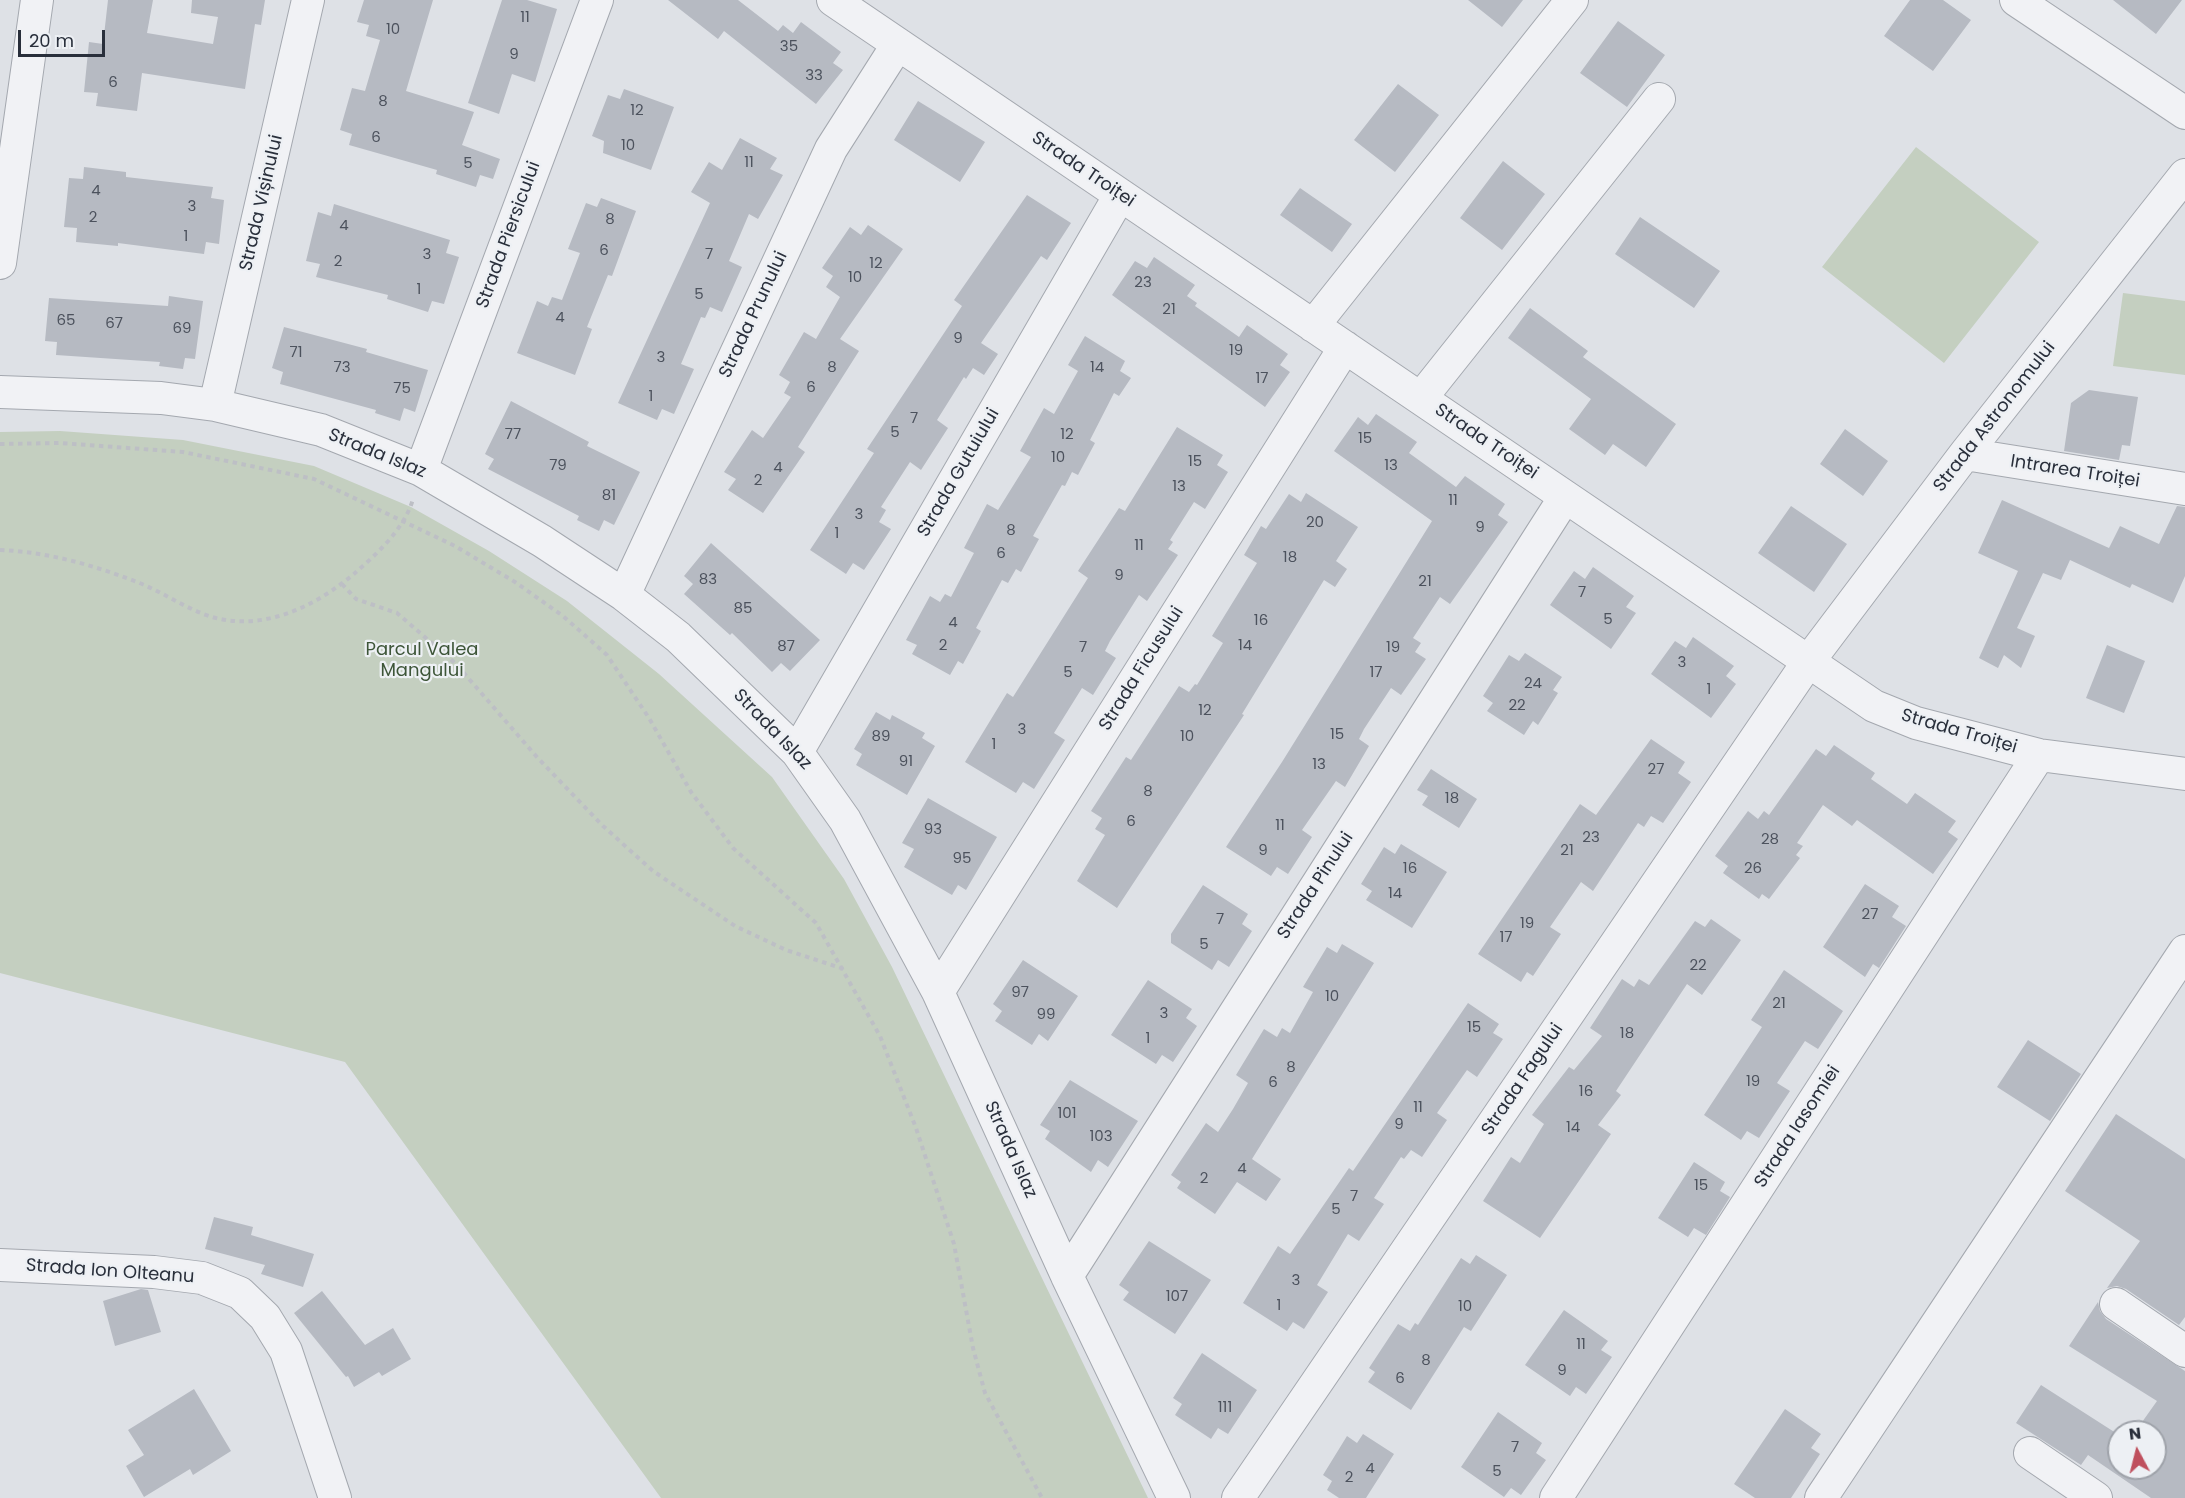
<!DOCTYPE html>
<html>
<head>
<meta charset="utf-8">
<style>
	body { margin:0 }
	#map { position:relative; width:2185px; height:1498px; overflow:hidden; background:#dee1e6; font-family:Poppins,sans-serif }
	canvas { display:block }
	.north { position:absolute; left:2107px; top:1420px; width:60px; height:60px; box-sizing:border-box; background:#edf0f4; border:2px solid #9fa3aa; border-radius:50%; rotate:353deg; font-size:16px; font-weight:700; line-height:24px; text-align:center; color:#292f3b }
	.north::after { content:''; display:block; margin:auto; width:21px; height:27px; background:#bf505e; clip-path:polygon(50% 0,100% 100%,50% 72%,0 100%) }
	.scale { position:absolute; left:18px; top:30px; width:87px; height:27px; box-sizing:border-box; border:3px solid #292f3b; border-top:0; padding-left:8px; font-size:18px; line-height:21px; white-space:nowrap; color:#292f3b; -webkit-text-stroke:4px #edf0f4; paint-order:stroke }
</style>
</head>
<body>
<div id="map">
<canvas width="2185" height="1498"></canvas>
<div class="north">N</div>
<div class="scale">20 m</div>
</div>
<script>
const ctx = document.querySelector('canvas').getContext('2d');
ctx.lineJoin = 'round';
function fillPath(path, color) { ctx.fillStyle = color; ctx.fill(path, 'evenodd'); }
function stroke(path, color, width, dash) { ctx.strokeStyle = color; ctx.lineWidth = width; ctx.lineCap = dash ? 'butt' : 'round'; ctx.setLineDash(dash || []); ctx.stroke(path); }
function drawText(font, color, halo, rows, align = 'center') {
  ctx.font = font + ' Poppins,sans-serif'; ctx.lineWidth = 4.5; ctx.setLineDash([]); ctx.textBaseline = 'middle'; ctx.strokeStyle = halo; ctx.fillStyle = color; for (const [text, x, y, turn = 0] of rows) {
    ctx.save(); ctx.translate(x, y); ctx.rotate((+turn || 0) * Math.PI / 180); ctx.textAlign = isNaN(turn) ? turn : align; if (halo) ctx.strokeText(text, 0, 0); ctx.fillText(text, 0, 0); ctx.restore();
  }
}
fillPath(new Path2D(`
	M1916,147L2039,242L1944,363L1822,267Z
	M2123,293L2185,301V375L2113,366Z
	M60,431L183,440L314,466L411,507L489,551L567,601L659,674L772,777L844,879L892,967L1148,1498H661L345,1062L0,973V432Z`), '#c4cfc0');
fillPath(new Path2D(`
	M108,0H153L147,33L213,44L218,17L191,13L192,0H265L261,25L255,24L245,89L142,73L137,111L96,106L98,93L84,92L89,42L103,44Z
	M364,0H433L406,91L474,112L462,145L500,159L493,179L480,175L476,187L436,174L437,170L349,145L352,134L340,130L352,88L365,91L380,40L366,36L369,25L357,22Z
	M502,0H527L557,9L535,82L512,74L499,114L468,103Z
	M668,0H738L778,31L783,25L793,33L801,22L841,52L833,63L843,70L816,104L724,31L718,39Z
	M1468,0H1523L1502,27Z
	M1910,0H1943L1971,20L1933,71L1884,36Z
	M2113,0H2182L2156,34Z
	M1618,21L1665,55L1627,107L1580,73Z
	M1398,84L1439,115L1395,172L1354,140Z
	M624,89L674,107L651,170L603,153L604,141L592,136L608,95L620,99Z
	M918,101L985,142L960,182L894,140Z
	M740,138L777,158L770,169L783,175L758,219L749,214L729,261L742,267L722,312L710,307L705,318L701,317L681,364L694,369L674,414L662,409L657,420L618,403L710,203L691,192L709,162L722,170Z
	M1503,161L1545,194L1502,250L1460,218Z
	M84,167L126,172V177L213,187L211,198L224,200L219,244L206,242L204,254L118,243V246L76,242L77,228L64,227L69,178L83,179Z
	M1300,188L1352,224L1332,252L1280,215Z
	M1027,195L1071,223L1047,260L1041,256L981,343L998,354L984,375L973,368L966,379L964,377L937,420L948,428L921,470L910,462L881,507L886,510L879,522L891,529L878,549L864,570L853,563L846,574L810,550L874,453L867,449L962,306L954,300Z
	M601,198L636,211L612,276L608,275L587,327L592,329L575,375L517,353L537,301L548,306L552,297L562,300L580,253L568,249L586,203L597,207Z
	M334,204L450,240L446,253L459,257L444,304L432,301L428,312L387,299L388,295L316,277L320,264L306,261L312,236L318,212L331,216Z
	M1640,217L1720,271L1694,308L1615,254Z
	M868,225L903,249L840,339L859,351L798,447L805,452L763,513L728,490L736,479L724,472L752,430L763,438L791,397L784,393L790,382L779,375L804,332L816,339L840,297L826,287L833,276L822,268L850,227L861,235Z
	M1154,257L1195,285L1187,296L1197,303L1195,306L1239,337L1247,325L1288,354L1280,365L1290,372L1265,407L1112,295L1135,261L1147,268Z
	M169,296L203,301L195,359L185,358L183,369L159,366L160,362L56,355L57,342L45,341L49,298L168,306Z
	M1530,308L1588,351L1583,357L1676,424L1646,467L1613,444L1605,455L1569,429L1591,399L1508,338Z
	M284,327L367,349L366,352L428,370L415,412L404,408L400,421L375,413L376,410L280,384L283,372L272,368Z
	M1085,336L1125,361L1120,371L1131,378L1119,396L1114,393L1090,440L1095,443L1078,475L1072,472L1065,486L1062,485L1033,536L1039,539L1021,572L1016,569L1008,583L1002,580L976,628L981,631L963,664L958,661L950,675L912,654L917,645L906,640L930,596L940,602L945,594L951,597L974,553L964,548L987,504L998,510L1031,457L1020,451L1044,408L1054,414L1078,371L1068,365Z
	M2089,390L2138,397L2130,446L2122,445L2119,460L2064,451L2071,403Z
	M511,401L589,442L587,446L640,472L614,525L604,520L599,531L577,520L579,516L488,469L494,459L485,454Z
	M1376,414L1417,442L1409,453L1456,487L1465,476L1505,504L1498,515L1508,522L1450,604L1440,597L1413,638L1421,643L1415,652L1426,659L1401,695L1391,688L1364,729L1359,739L1369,746L1345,787L1336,781L1302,830L1312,837L1288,874L1277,867L1271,876L1226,847L1282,762L1432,521L1334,451L1358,417L1368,425Z
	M1177,427L1223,455L1217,465L1228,472L1205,509L1194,502L1170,540L1173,542L1168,549L1178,555L1147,601L1139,595L1110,641L1105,651L1116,658L1093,695L1082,688L1054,733L1065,740L1034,789L1023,782L1016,793L965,762L1007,693L1013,697L1088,578L1078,571L1119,508L1125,511Z
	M1845,429L1888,461L1863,496L1820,464Z
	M1306,493L1358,527L1336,561L1347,569L1335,587L1324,580L1242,714L1244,715L1117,908L1077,881L1105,835L1095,829L1102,818L1091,811L1126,757L1131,760L1179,686L1189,692L1195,684L1197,685L1223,643L1212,636L1257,563L1244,555L1261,526L1266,529L1289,494L1301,502Z
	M2002,500L2109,548L2120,526L2159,544L2177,506L2185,507V576L2173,603L2132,584L2130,588L2070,560L2061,580L2043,573L2017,628L2035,636L2021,668L2004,655L1998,668L1979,658L2018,571L1978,553Z
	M1791,506L1847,544L1814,592L1758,553Z
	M711,543L820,640L790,671L781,663L772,672L732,633L730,635L684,594L693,584L684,576Z
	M1593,567L1634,596L1626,607L1636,613L1611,649L1550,605L1574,571L1585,579Z
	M1693,637L1734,666L1726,676L1736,684L1711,718L1651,674L1675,641L1686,648Z
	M2107,645L2145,661L2124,713L2086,698Z
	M1525,653L1562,677L1553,690L1558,693L1538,725L1533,721L1524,735L1487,711L1493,703L1483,696L1509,655L1519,661Z
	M876,712L890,720L892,715L925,733L922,738L935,746L907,795L856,765L862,754L854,749Z
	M1651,739L1685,762L1678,773L1691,782L1663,823L1651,816L1644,827L1638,823L1593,891L1581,882L1550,927L1561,934L1533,976L1527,972L1521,982L1478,954L1580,804L1596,815Z
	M1834,745L1875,773L1871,779L1907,804L1915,793L1956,821L1948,832L1958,839L1933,874L1857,820L1852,826L1823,805L1797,843L1803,846L1796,855L1800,858L1769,899L1762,894L1759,899L1723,873L1728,866L1715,856L1748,811L1758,819L1764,811L1769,815L1816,749L1826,756Z
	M1431,769L1477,799L1459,828L1422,805L1428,796L1417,790Z
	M928,798L997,837L966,890L958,885L952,895L904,867L914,849L902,843Z
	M1401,844L1447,872L1412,928L1366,900L1372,891L1361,884L1384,847L1395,854Z
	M1865,884L1899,906L1892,917L1906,926L1879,968L1873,964L1865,977L1823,947Z
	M1203,885L1248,914L1242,924L1252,931L1229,967L1218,960L1212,970L1171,943V934Z
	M1711,919L1741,940L1702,995L1687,984L1616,1091L1621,1095L1598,1125L1611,1134L1540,1238L1483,1201L1511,1157L1520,1163L1544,1124L1532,1115L1569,1067L1574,1070L1602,1036L1590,1028L1622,979L1634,987L1639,979L1649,985L1695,921L1705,927Z
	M1342,944L1374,963L1252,1159L1281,1179L1266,1201L1237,1182L1215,1214L1177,1188L1181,1182L1171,1175L1206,1123L1218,1132L1233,1109L1248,1083L1236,1075L1264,1029L1277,1037L1282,1028L1290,1033L1313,992L1303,987L1327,947L1337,953Z
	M1023,960L1078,996L1048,1041L1039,1034L1032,1045L995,1021L1002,1011L993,1004Z
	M1784,970L1843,1011L1818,1049L1805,1041L1777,1083L1790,1091L1759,1138L1747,1131L1741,1140L1704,1115L1762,1027L1751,1020Z
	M1148,980L1192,1009L1186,1018L1197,1026L1173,1062L1162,1055L1156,1064L1111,1035Z
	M1468,1003L1499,1024L1493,1033L1503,1039L1477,1077L1467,1070L1437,1113L1447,1120L1422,1157L1411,1150L1404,1159L1401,1157L1374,1198L1384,1204L1359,1241L1348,1234L1317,1285L1328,1292L1304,1329L1293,1322L1287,1331L1243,1303L1278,1246L1290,1254L1349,1168L1353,1171Z
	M2028,1040L2081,1074L2050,1121L1997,1087Z
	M1070,1080L1138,1121L1108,1167L1098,1160L1091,1172L1045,1139L1050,1131L1040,1125Z
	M2116,1114L2185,1159V1317L2179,1325L2126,1289L2117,1286L2107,1288L2140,1241L2065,1191Z
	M1694,1162L1725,1182L1720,1191L1730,1197L1706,1235L1694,1228L1688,1237L1658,1218Z
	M214,1217L253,1227L251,1235L314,1254L303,1287L261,1274L265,1265L205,1249Z
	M1149,1241L1211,1280L1175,1334L1123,1300L1129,1292L1119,1285Z
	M1476,1255L1507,1275L1471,1331L1464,1327L1411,1410L1368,1382L1375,1372L1369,1368L1398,1324L1410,1331L1415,1323L1418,1325L1461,1258L1470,1264Z
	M141,1289L148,1290L161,1332L115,1346L103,1301Z
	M322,1291L365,1345L393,1328L411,1359L382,1376L379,1372L354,1387L348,1376L346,1377L294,1313Z
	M2098,1302L2100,1311L2106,1319L2185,1371V1498H2151L2088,1455L2081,1465L2016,1423L2041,1385L2119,1435V1468H2155V1432H2135L2157,1401L2069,1346Z
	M1564,1310L1608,1341L1601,1350L1612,1357L1586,1394L1576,1387L1570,1396L1525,1365Z
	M1202,1353L1257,1390L1228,1434L1218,1428L1211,1439L1175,1415L1182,1404L1173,1398Z
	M194,1389L231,1451L193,1475L190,1469L144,1497L126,1466L144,1455L128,1430Z
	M1785,1409L1821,1434L1811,1448L1820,1454L1791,1498H1755L1734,1484Z
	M1498,1412L1542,1443L1536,1453L1546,1460L1521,1495L1511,1488L1504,1497L1461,1467Z
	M1363,1434L1394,1454L1366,1498H1339L1327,1490L1332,1481L1323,1475L1347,1436L1357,1443Z`), '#b6bac2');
const street = new Path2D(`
	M833,0L1874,706L1916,723L2039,755L2185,774
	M2016,0L2185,113
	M0,263L37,0
	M1313,326L1572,0
	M0,392L161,398L215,405L321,430L421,470L542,541L624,595L678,637L797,752L845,820L938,992L1067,1276L1174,1498
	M1421,398L1659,99
	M215,405L308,0
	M1965,454L2185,489
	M421,470L597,0
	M624,595L831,149L898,44
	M797,752L1120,195
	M938,992L1345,347
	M0,1265L154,1272L202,1278L240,1293L265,1317L286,1351L335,1498
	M1067,1276L1565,497
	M2116,1304L2185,1351
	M2030,1453L2096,1498
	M1238,1498L1808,662L1965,454L2185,175
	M1556,1498L2039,755
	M1821,1498L2185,951`);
stroke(street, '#a4a8af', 34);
stroke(new Path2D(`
	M0,444L60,443L183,452L314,479L455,546L515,582L563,616L607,655L649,718L691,792L733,848L816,923L880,1036L916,1128L954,1244L973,1348L985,1393L1042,1498
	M0,550C48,552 93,565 137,582C163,592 186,609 212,617C264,632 316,606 355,573C377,554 405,528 413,499
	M342,584L356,599L397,613L456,664L536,756L603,826L653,871L735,926L786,950L844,969`), '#bdbfc5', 4, [4.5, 4.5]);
stroke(street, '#f1f2f5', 32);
drawText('15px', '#4c525d', null, [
	["11",525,18],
	["10",393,30],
	["35",789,47],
	["9",514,55],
	["33",814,76],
	["6",113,83],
	["8",383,102],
	["12",637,111],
	["6",376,138],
	["10",628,146],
	["11",749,163],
	["5",468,164],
	["4",96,191],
	["3",192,207],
	["2",93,218],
	["8",610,220],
	["4",344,226],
	["1",186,237],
	["6",604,251],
	["3",427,255],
	["7",709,255],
	["2",338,262],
	["12",876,264],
	["10",855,278],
	["23",1143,283],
	["1",419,290],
	["5",699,295],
	["21",1169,310],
	["4",560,318],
	["65",66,321],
	["67",114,324],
	["69",182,329],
	["9",958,339],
	["19",1236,351],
	["71",296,353],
	["3",661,358],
	["73",342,368],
	["8",832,368],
	["14",1097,368],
	["17",1262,379],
	["6",811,388],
	["75",402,389],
	["1",651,397],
	["7",914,419],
	["5",895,433],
	["77",513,435],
	["12",1067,435],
	["15",1365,439],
	["10",1058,458],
	["15",1195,462],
	["79",558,466],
	["13",1391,466],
	["4",778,468],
	["2",758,481],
	["13",1179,487],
	["81",609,496],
	["11",1453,501],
	["3",859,515],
	["20",1315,523],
	["9",1480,528],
	["8",1011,531],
	["1",837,534],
	["11",1139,546],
	["6",1001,554],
	["18",1290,558],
	["9",1119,576],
	["83",708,580],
	["21",1425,582],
	["7",1582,593],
	["85",743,609],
	["5",1608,620],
	["16",1261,621],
	["4",953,623],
	["2",943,646],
	["14",1245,646],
	["87",786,647],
	["7",1083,648],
	["19",1393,648],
	["3",1682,663],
	["5",1068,673],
	["17",1376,673],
	["24",1533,684],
	["1",1709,690],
	["22",1517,706],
	["12",1205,711],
	["3",1022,730],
	["15",1337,735],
	["89",881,737],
	["10",1187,737],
	["1",994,745],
	["91",906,762],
	["13",1319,765],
	["27",1656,770],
	["8",1148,792],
	["18",1452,799],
	["6",1131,822],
	["11",1280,826],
	["93",933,830],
	["23",1591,838],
	["28",1770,840],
	["9",1263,851],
	["21",1567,851],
	["95",962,859],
	["16",1410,869],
	["26",1753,869],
	["14",1395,894],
	["27",1870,915],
	["7",1220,920],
	["19",1527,924],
	["17",1506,938],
	["5",1204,945],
	["22",1698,966],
	["97",1020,993],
	["10",1332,997],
	["21",1779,1004],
	["3",1164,1014],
	["99",1046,1015],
	["15",1474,1028],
	["18",1627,1034],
	["1",1148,1039],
	["8",1291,1068],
	["19",1753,1082],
	["6",1273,1083],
	["16",1586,1092],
	["11",1418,1108],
	["101",1067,1114],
	["9",1399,1125],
	["14",1573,1128],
	["103",1101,1137],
	["4",1242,1169],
	["2",1204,1179],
	["15",1701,1186],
	["7",1354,1197],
	["5",1336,1210],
	["3",1296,1281],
	["107",1177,1297],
	["1",1279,1306],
	["10",1465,1307],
	["11",1581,1345],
	["8",1426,1361],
	["9",1562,1371],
	["6",1400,1379],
	["111",1225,1408],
	["7",1515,1448],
	["4",1370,1469],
	["5",1497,1472],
	["2",1349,1478]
]);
drawText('18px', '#292f3b', '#edf0f4', [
	["Strada Troiței",1083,170,34],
	["Strada Vișinului",262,203,-77],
	["Strada Piersicului",509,235,-70],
	["Strada Prunului",754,315,-65],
	["Strada Astronomului",1995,417,-52],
	["Strada Troiței",1486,442,34],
	["Strada Islaz",377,454,22],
	["Intrarea Troiței",2075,472,9],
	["Strada Gutuiului",959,473,-60],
	["Strada Ficusului",1142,669,-58],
	["Strada Islaz",772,730,46],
	["Strada Troiței",1959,732,16],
	["Strada Pinului",1316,886,-57],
	["Strada Fagului",1523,1080,-56],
	["Strada Iasomiei",1798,1127,-57],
	["Strada Islaz",1010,1150,66],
	["Strada Ion Olteanu",110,1272,4]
]);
drawText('18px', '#3d5538', '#edf0f4', [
	["Parcul Valea",422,650],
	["Mangului",422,671]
]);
</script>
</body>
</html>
